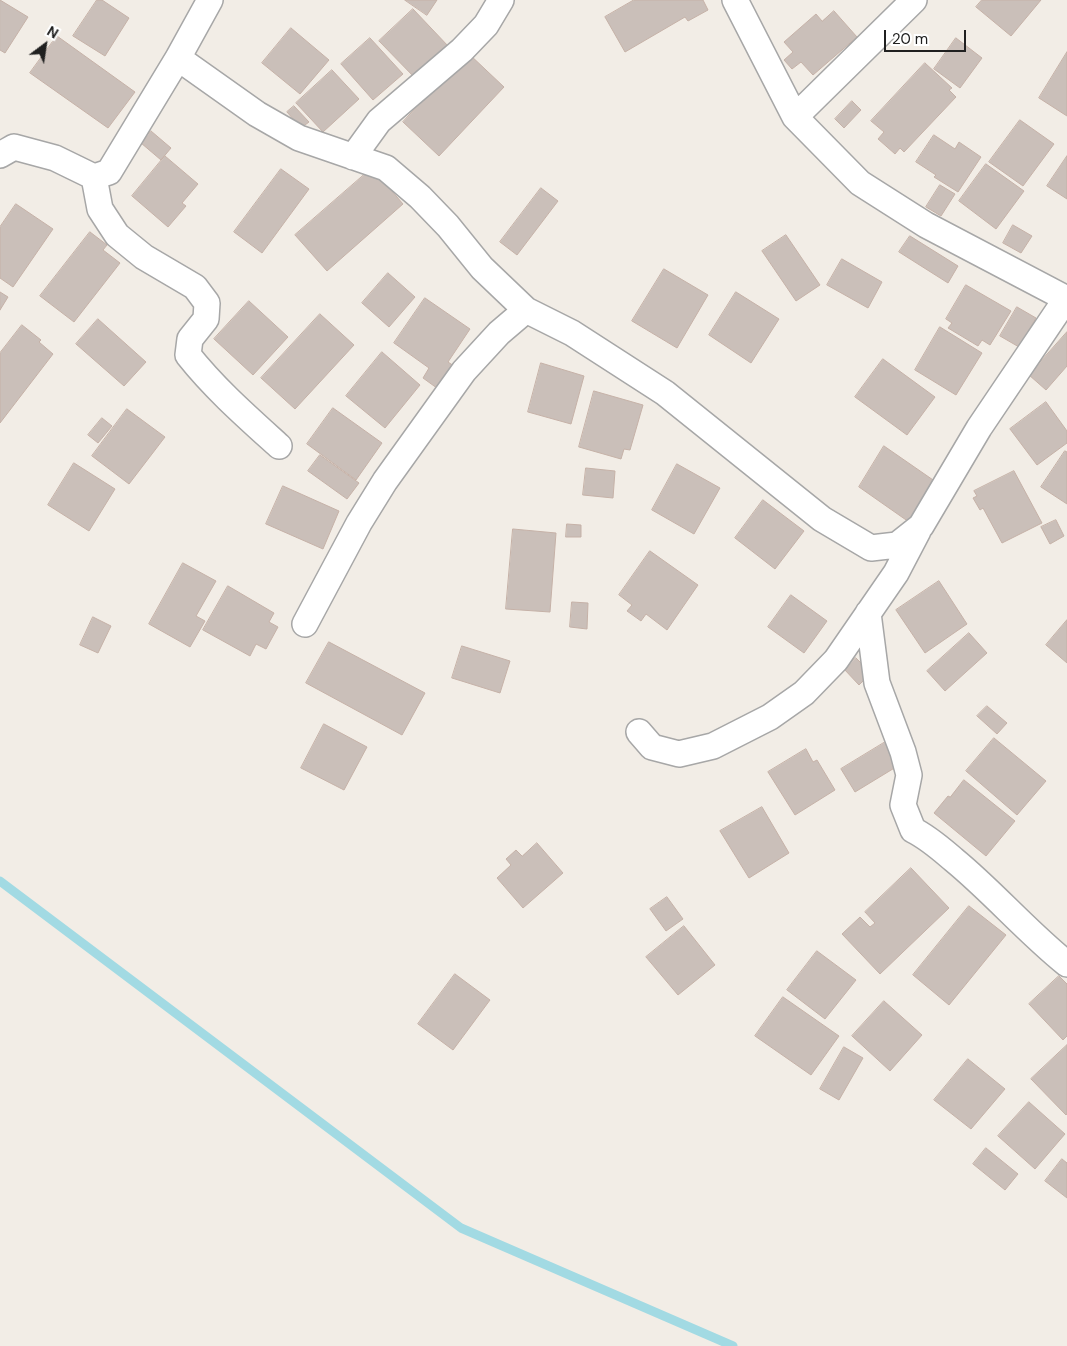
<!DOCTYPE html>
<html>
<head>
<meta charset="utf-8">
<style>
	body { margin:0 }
	#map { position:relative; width:1067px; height:1346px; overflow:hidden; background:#f2ede6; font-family:"DM Sans",sans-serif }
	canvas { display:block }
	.north { position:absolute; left:20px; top:20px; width:50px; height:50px; -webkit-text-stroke:4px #fff; paint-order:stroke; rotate:31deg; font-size:14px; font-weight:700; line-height:20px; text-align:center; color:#202020 }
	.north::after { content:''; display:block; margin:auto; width:18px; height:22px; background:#202020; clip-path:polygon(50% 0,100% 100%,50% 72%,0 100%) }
	.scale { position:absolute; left:884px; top:30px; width:82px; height:22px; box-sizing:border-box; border:2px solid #202020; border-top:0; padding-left:6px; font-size:15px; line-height:18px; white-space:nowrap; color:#202020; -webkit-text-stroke:4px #fff; paint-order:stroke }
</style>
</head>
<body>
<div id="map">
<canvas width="1067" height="1346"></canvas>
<div class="north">N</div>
<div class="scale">20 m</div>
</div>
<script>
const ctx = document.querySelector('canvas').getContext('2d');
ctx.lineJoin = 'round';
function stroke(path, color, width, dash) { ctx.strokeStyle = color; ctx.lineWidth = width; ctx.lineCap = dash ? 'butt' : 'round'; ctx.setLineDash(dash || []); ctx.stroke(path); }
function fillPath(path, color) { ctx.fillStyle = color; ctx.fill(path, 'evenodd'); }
stroke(new Path2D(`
	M0,881L461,1228L733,1346`), '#a2dae3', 9);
const building = new Path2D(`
	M0,0L28,17L5,53L0,50Z
	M97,0H102L129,18L105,56L73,36Z
	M405,0H437L427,15Z
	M634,0H703L708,10L688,21L685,17L625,52L605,17Z
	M982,0H1041L1011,36L976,7Z
	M413,9L449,47L416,79L379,41Z
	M834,11L857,37L813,75L801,62L792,69L784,60L793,52L784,42L816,14L822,21Z
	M291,28L329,60L300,94L262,63Z
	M57,36L135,92L108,128L30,73Z
	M370,38L403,74L373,100L341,64Z
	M956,38L982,58L960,88L934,69Z
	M1067,52V116L1039,98Z
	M468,53L504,87L439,156L403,122Z
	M925,63L952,88L949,90L956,97L904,152L900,148L895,154L878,139L884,132L871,121Z
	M332,70L359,99L323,132L296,103Z
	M852,101L861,110L844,128L835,119Z
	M294,106L309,122L301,128L287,112Z
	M1020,120L1054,144L1023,186L989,162Z
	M151,131L171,148L161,160L141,143Z
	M934,135L955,149L959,142L981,157L958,192L934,177L936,175L916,162Z
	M165,156L198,184L182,203L186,206L168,227L132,196Z
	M1067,156V199L1047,186Z
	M986,164L1024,191L996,229L959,201Z
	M372,168L403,204L327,271L295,235Z
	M281,169L309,189L262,253L234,232Z
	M940,185L955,194L941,216L926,207Z
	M541,188L558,201L517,255L500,242Z
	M16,204L53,229L13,287L0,278V227Z
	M1013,225L1032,236L1021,253L1003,243Z
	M90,232L107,245L103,250L120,263L74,322L40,296Z
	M786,235L820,285L796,301L762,251Z
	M910,236L958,266L948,283L899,252Z
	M842,259L882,282L868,308L827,285Z
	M664,269L708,295L677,348L632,321Z
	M388,273L415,297L389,327L362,303Z
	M966,285L1011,311L990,345L982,340L978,346L948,328L952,323L946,319Z
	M0,292L8,297L0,310Z
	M736,292L779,319L751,363L709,335Z
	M425,298L470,329L448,362L457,368L441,391L423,378L429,368L394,343Z
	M249,301L288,337L253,375L214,339Z
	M1017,307L1036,318L1019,347L1000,336Z
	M320,314L354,345L295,409L261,378Z
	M98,319L146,362L124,386L76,344Z
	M22,325L41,340L39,342L53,354L0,423V353Z
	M940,327L982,353L956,395L915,370Z
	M1067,332V366L1046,390L1029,375Z
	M382,352L420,385L385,428L346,396Z
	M883,359L935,397L907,435L855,397Z
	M541,363L584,376L571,424L528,412Z
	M594,391L643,405L630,450L624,449L621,459L579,447Z
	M1046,402L1067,431V443L1037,465L1010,429Z
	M333,408L382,443L356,480L307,444Z
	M127,409L165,437L129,484L92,456Z
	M102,418L112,426L98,443L88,435Z
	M884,446L936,482L909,522L859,487Z
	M1065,451L1067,452V504L1041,487Z
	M320,455L359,483L347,499L308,471Z
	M74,463L115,489L89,531L48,505Z
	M677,464L720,488L694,534L652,510Z
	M586,468L615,471L613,498L583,495Z
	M1014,471L1042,523L1002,543L983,508L980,510L973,498L977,496L974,491Z
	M283,486L339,511L323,549L266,524Z
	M763,500L804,531L775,569L735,538Z
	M1056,520L1064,536L1050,544L1041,527Z
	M567,524L581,525V537H566Z
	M513,529L556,533L550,612L506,609Z
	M650,551L698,585L667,630L646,614L641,621L627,611L632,605L619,595Z
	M183,563L216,581L196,616L205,621L190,647L149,624Z
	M939,581L967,624L925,653L896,610Z
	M228,586L274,613L269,622L278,627L266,649L256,644L250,656L203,630Z
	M791,595L827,621L804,653L768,627Z
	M572,602L588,603L587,629L570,627Z
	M93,617L111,626L98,653L80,645Z
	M1067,620V663L1046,645Z
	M969,633L987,653L945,691L927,671Z
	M329,642L425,693L402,735L306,683Z
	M462,646L510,661L500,693L452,678Z
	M856,658L871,673L859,685L844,669Z
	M987,706L1007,723L997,734L977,716Z
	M324,724L367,747L344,790L301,768Z
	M994,738L1046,781L1017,815L966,771Z
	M887,741L901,764L855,792L841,769Z
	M806,749L813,762L817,760L835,790L795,815L768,772Z
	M964,780L1015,821L986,856L934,813L948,796L950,797Z
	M762,807L789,853L749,878L720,831Z
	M537,843L563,873L523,908L497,878L511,865L506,859L516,850L522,856Z
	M911,868L949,908L880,974L842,934L860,917L870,927L875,923L865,912Z
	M667,897L683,919L666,931L650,909Z
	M969,906L1006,935L949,1005L913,975Z
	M684,926L715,965L678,995L646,957Z
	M817,951L856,980L825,1019L787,990Z
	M455,974L490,1000L453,1050L418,1024Z
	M1059,976L1067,984V1036L1063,1040L1029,1004Z
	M783,997L839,1036L811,1075L755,1036Z
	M884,1001L922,1035L890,1071L852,1036Z
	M1067,1045V1114L1066,1115L1031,1079Z
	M844,1047L863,1058L839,1100L820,1089Z
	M968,1059L1005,1089L971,1129L934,1100Z
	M1029,1102L1065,1134L1035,1169L998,1136Z
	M986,1148L1018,1174L1005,1190L973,1164Z
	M1062,1159L1067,1163V1198L1045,1181Z`);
fillPath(building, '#cabfb9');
stroke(building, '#c5b1a7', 1);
const street = new Path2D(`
	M735,0L795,117L860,183L926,225L1067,299
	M178,58L257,114L299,138L386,168L420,197L448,226L482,268L526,310L572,333L665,393L822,519L871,548L897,545L921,526L979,428L1066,299
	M795,117L914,0
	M0,155L14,147L55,158L94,177L109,172L178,58L210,0
	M353,157L379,121L462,50L486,25L501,0
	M94,177L100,209L117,235L144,257L195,287L207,303L206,319L190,339L188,355C215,389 247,417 279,446
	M868,613L877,683L903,752L909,775L903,805L913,830C929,838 941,849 954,860C993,892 1027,932 1067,964
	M305,624L359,523L385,481L464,371L499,333L526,310
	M639,732L652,747L679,754L713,746L770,717L804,693L836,660L896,573L918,531`);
stroke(street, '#a7a7a7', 28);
stroke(street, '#fff', 25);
</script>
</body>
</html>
